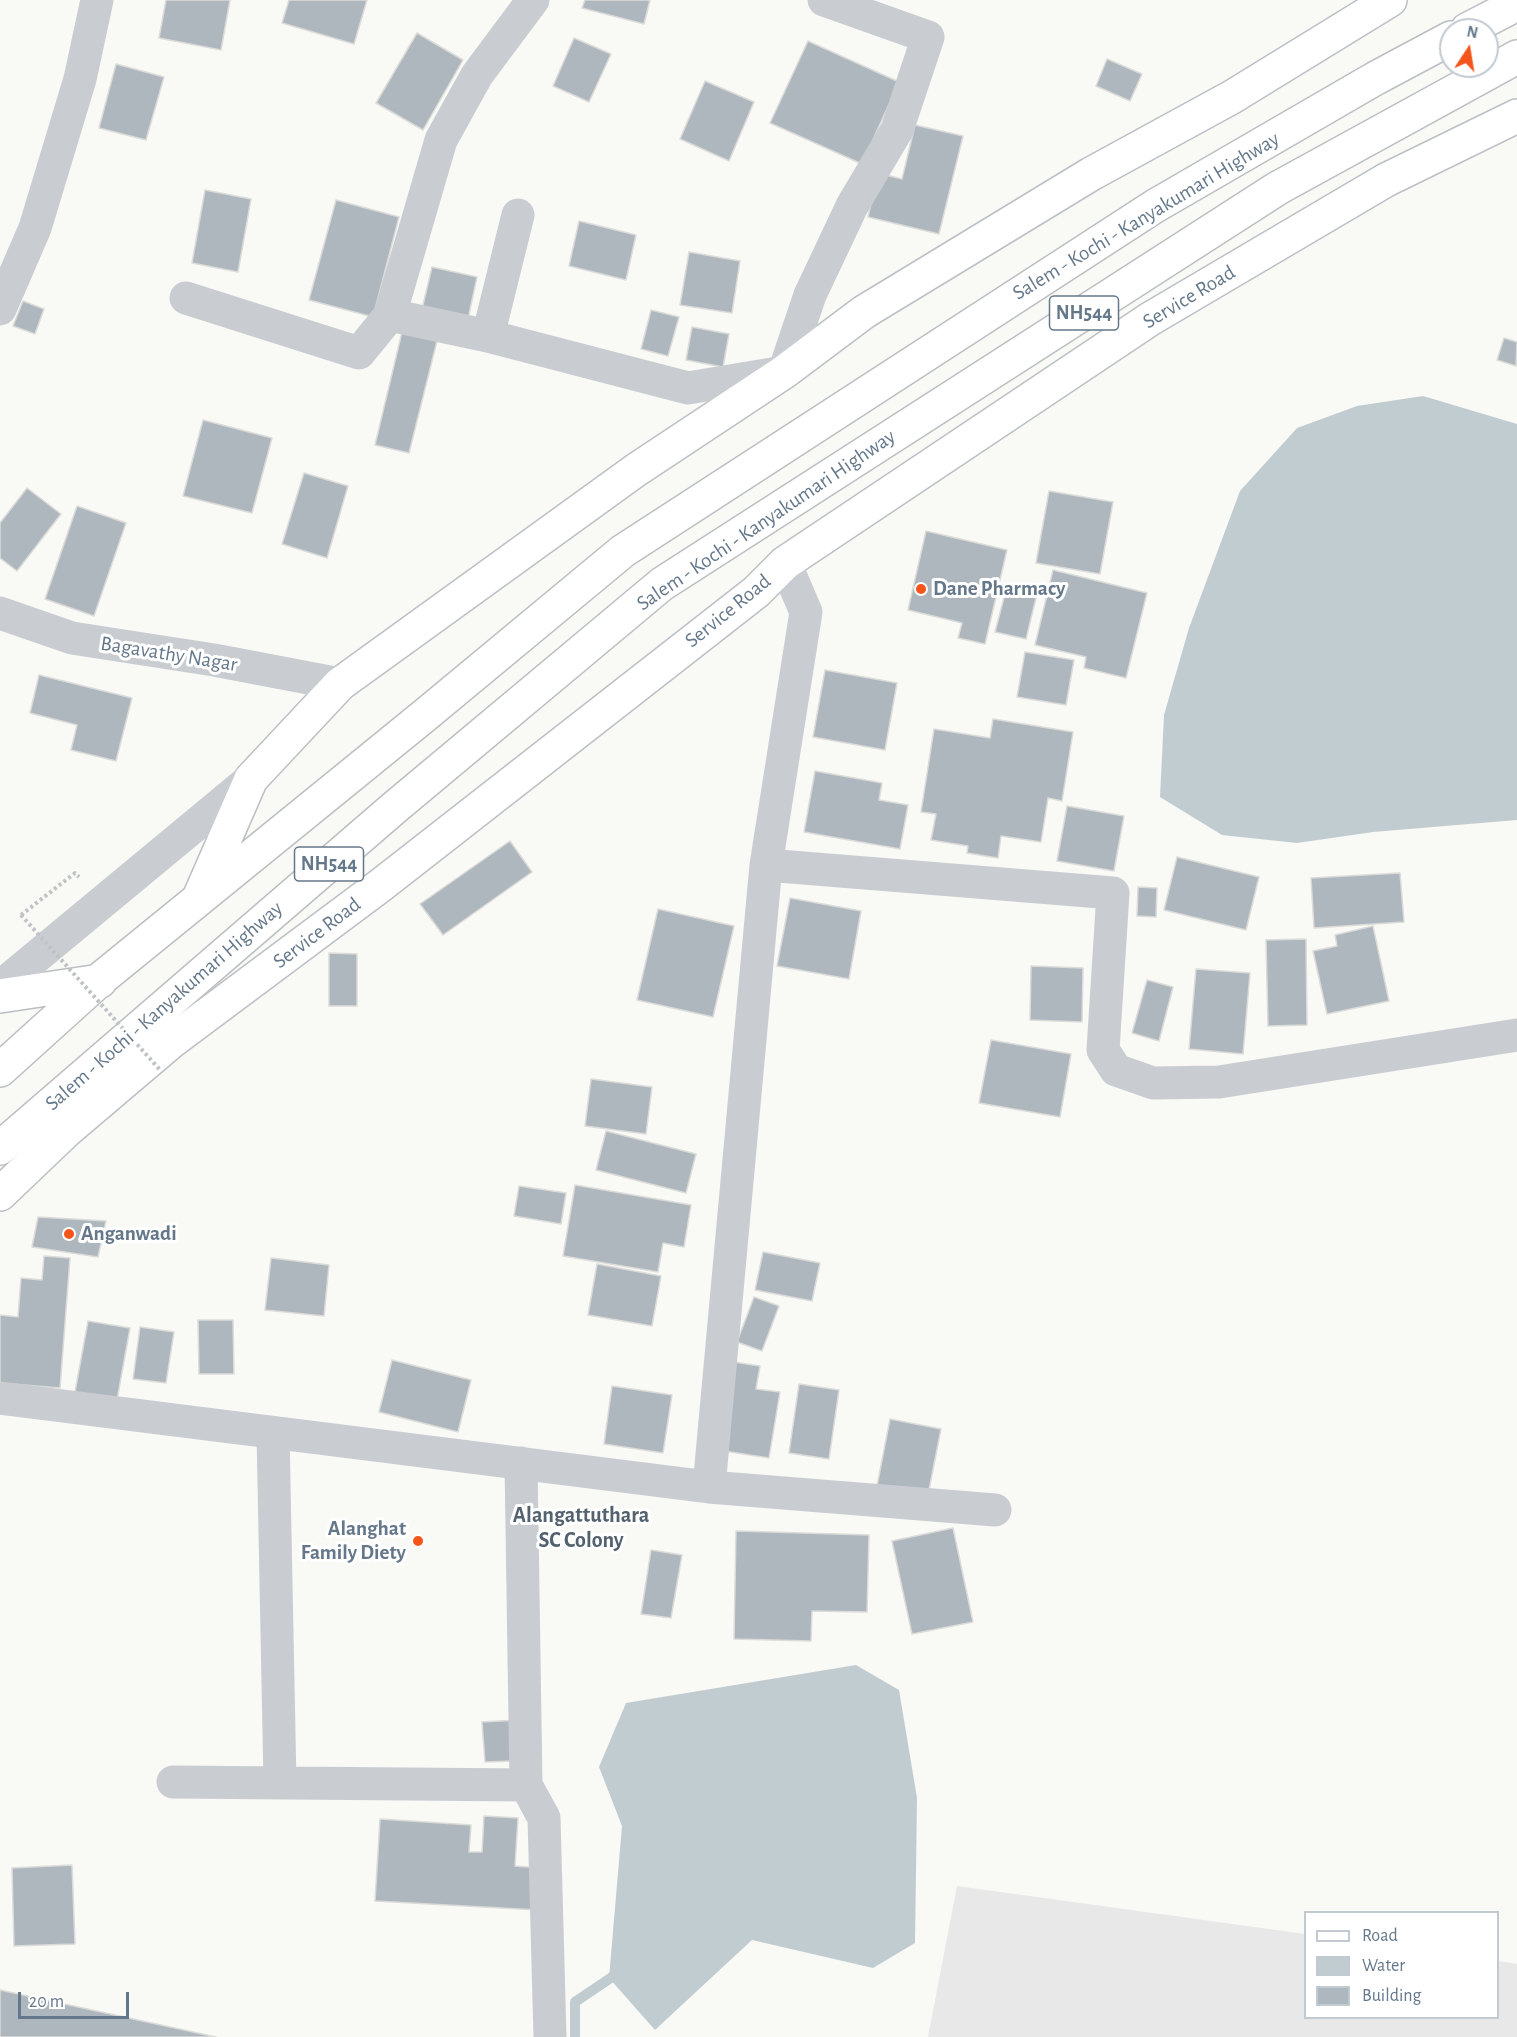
<!DOCTYPE html>
<html>
<head>
<meta charset="utf-8">
<style>
	body { margin:0 }
	#map { position:relative; width:1517px; height:2037px; overflow:hidden; background:#f9f9f6; font-family:"Alegreya Sans",sans-serif }
	canvas { display:block }
	.legend { position:absolute; left:1304px; top:1911px; width:195px; height:108px; box-sizing:border-box; background:#fff; border:2px solid #c1c9d1; margin:0; padding:8px 10px; list-style:none; font-size:18px; color:#65788b }
	.legend li { display:flex; align-items:center; gap:12px; height:30px }
	.legend b { width:30px; border:2px solid #c1c9d1 }
	.north { position:absolute; left:1439px; top:18px; width:60px; height:60px; box-sizing:border-box; background:#fff; border:2px solid #c1c9d1; border-radius:50%; rotate:12deg; font-size:16px; font-weight:700; line-height:24px; text-align:center; color:#65788b }
	.north::after { content:''; display:block; margin:auto; width:21px; height:27px; background:#f5551a; clip-path:polygon(50% 0,100% 100%,50% 72%,0 100%) }
	.scale { position:absolute; left:18px; top:1992px; width:111px; height:27px; box-sizing:border-box; border:3px solid #65788b; border-top:0; padding-left:8px; font-size:18px; line-height:21px; white-space:nowrap; color:#65788b; -webkit-text-stroke:4px #fff; paint-order:stroke }
</style>
</head>
<body>
<div id="map">
<canvas width="1517" height="2037"></canvas>
<ul class="legend">
<li><b style="height:8px;background:#fff"></b>Road</li>
<li><b style="height:16px;background:#c1ccd1"></b>Water</li>
<li><b style="height:16px;background:#afb7be"></b>Building</li>
</ul>
<div class="north">N</div>
<div class="scale">20 m</div>
</div>
<script>
const ctx = document.querySelector('canvas').getContext('2d');
ctx.lineJoin = 'round';
function fillPath(path, color) { ctx.fillStyle = color; ctx.fill(path, 'evenodd'); }
function stroke(path, color, width, dash) { ctx.strokeStyle = color; ctx.lineWidth = width; ctx.lineCap = dash ? 'butt' : 'round'; ctx.setLineDash(dash || []); ctx.stroke(path); }
function drawText(font, color, halo, rows, align = 'center') {
  ctx.font = font + ' "Alegreya Sans",sans-serif'; ctx.lineWidth = 6; ctx.setLineDash([]); ctx.textBaseline = 'middle'; ctx.strokeStyle = halo; ctx.fillStyle = color; for (const [text, x, y, turn = 0] of rows) {
    ctx.save(); ctx.translate(x, y); ctx.rotate((+turn || 0) * Math.PI / 180); ctx.textAlign = isNaN(turn) ? turn : align; if (halo) ctx.strokeText(text, 0, 0); ctx.fillText(text, 0, 0); ctx.restore();
  }
}
fillPath(new Path2D(`
	M957,1886L1305,1934L1306,2018H1498V1961L1517,1964V2037H928Z`), '#e7e8e7');
fillPath(new Path2D(`
	M1423,396L1517,424V820L1373,832L1297,843L1222,835L1160,797L1164,715L1189,628L1240,491L1297,428L1357,406Z
	M856,1665L899,1690L917,1798L915,1943L873,1968L752,1940L655,2030L609,1978L622,1826L599,1767L626,1703Z`), '#c1ccd1');
stroke(new Path2D(`
	M575,2037V2002L621,1971`), '#c1ccd1', 10);
const building = new Path2D(`
	M166,0H230L221,50L159,38Z
	M289,0H367L354,44L282,23Z
	M585,0H650L644,24L582,8Z
	M417,33L463,60L423,130L376,103Z
	M574,38L611,54L589,102L553,86Z
	M808,41L899,82L862,164L770,123Z
	M1107,59L1142,74L1130,101L1096,86Z
	M116,64L164,77L146,140L99,128Z
	M705,81L754,102L729,161L680,139Z
	M915,125L963,136L939,234L868,217L878,173L902,179Z
	M205,190L251,199L238,272L192,263Z
	M336,200L399,217L373,317L309,300Z
	M579,221L636,235L626,280L569,266Z
	M689,252L740,261L732,313L680,305Z
	M432,267L477,277L468,319L422,309Z
	M23,301L44,309L35,334L13,326Z
	M651,310L679,317L668,356L641,349Z
	M692,327L729,334L723,367L686,360Z
	M402,332L437,341L409,453L375,445Z
	M1504,338L1517,342L1516,366L1497,360Z
	M203,420L272,438L252,513L183,496Z
	M304,473L348,486L327,558L282,544Z
	M27,488L61,514L17,571L0,558V523Z
	M1049,491L1113,502L1100,574L1036,563Z
	M77,506L126,523L94,616L45,599Z
	M926,531L1007,550L985,644L958,638L962,623L908,610Z
	M1053,570L1147,593L1126,678L1084,668L1086,657L1035,645Z
	M1007,586L1037,594L1026,639L995,632Z
	M1025,652L1074,660L1066,705L1017,697Z
	M825,670L897,683L885,750L813,737Z
	M39,675L132,698L116,761L71,750L77,725L30,713Z
	M993,719L1073,732L1062,801L1048,798L1041,842L1001,836L998,858L967,853L968,846L931,840L936,814L921,812L934,729L990,738Z
	M815,771L882,783L879,800L908,805L900,849L804,832Z
	M1067,806L1124,816L1114,871L1057,861Z
	M510,841L532,872L443,935L420,904Z
	M1177,857L1259,877L1246,930L1164,910Z
	M1400,873L1404,922L1314,928L1311,878Z
	M1138,887L1157,888L1156,917L1137,916Z
	M790,898L861,911L849,979L777,966Z
	M658,909L734,926L713,1017L637,1000Z
	M1373,926L1389,1001L1327,1014L1313,951L1337,946L1335,935Z
	M1306,939L1307,1025L1268,1026L1266,940Z
	M329,953L357,954V1006H329Z
	M1031,966L1083,968L1082,1022L1030,1020Z
	M1196,969L1250,973L1243,1054L1189,1049Z
	M1147,980L1173,987L1159,1041L1132,1033Z
	M991,1040L1071,1054L1060,1117L979,1103Z
	M591,1079L652,1087L646,1134L585,1126Z
	M606,1131L696,1154L686,1193L596,1170Z
	M575,1185L691,1205L684,1247L663,1243L658,1272L563,1256Z
	M519,1186L566,1193L561,1224L514,1216Z
	M38,1217L106,1221L98,1257L32,1247Z
	M763,1252L820,1263L812,1301L755,1290Z
	M44,1256L70,1258L60,1388L0,1383V1315L18,1317L21,1278L42,1280Z
	M271,1258L329,1265L324,1316L265,1310Z
	M597,1264L661,1276L652,1326L588,1315Z
	M754,1297L779,1306L762,1351L737,1342Z
	M198,1320H233L234,1374H199Z
	M88,1321L130,1328L117,1400L75,1392Z
	M140,1327L174,1332L166,1383L133,1379Z
	M392,1360L471,1380L458,1432L379,1412Z
	M733,1362L760,1366L756,1389L780,1392L769,1458L718,1450Z
	M799,1384L839,1390L829,1459L789,1453Z
	M612,1386L672,1395L663,1453L604,1444Z
	M890,1419L941,1429L928,1495L877,1486Z
	M953,1528L973,1622L912,1634L892,1541Z
	M736,1531L869,1535L867,1612L812,1611L811,1641L734,1639Z
	M651,1550L682,1555L671,1618L641,1614Z
	M537,1719L539,1760L485,1762L482,1722Z
	M484,1816L518,1818L515,1866L541,1868L538,1910L375,1901L380,1819L471,1825L469,1852H482Z
	M72,1865L75,1944L14,1946L12,1868Z
	M0,1990L216,2037H0Z`);
fillPath(building, '#afb7be');
stroke(building, '#dbdbd9', 1.5);
const secondary = new Path2D(`
	M199,898L251,779L340,684L636,470L784,372L864,312L1091,174L1232,97L1390,0
	M0,1194L66,1131L172,1041L381,885L756,592L785,563L1150,319L1386,180L1517,116`);
const highway = new Path2D(`
	M1467,30L1517,4
	M0,996L100,981
	M0,1070L103,977L424,716L623,551L1155,206L1376,78L1451,38
	M0,1148L394,808L662,584L1278,188L1517,57`);
stroke(secondary, '#bbc0c5', 36);
stroke(highway, '#bbbfc2', 36);
stroke(new Path2D(`
	M21,915L75,873L79,877`), '#c0c3c5', 4, [3, 3]);
stroke(new Path2D(`
	M518,215L488,336L688,388L784,372L810,295L852,206L897,130L928,37L824,0
	M186,298L359,353L390,315L441,140L477,75L533,0
	M0,309L35,228L80,79L97,0
	M390,315L488,336
	M0,613L72,638L214,660L340,684
	M766,865L1113,893L1103,1050L1116,1070L1153,1083L1219,1082L1517,1035
	M0,987L251,779
	M0,1398L709,1487L995,1510
	M273,1433L280,1783
	M521,1463L526,1785
	M709,1487L766,865L806,612L785,563
	M173,1782L526,1785L544,1818L550,2037`), '#c9cdd1', 33);
stroke(secondary, '#fff', 33);
stroke(highway, '#fff', 33);
stroke(new Path2D(`
	M21,915L161,1071`), '#c0c3c5', 4, [3, 3]);
for (const [x, y, r, color] of [
	[921,589,6,"#f5551a"],
	[69,1234,6,"#f5551a"],
	[418,1541,6,"#f5551a"]
]) { const dot = new Path2D(); dot.arc(x, y, r, 0, 2 * Math.PI); ctx.fillStyle = color; ctx.fill(dot); stroke(dot, '#fff', 2); }
for (const [x, y, w] of [
	[1084,313,69],
	[329,864,69]
]) { const box = new Path2D(); box.roundRect(x - w / 2, y - 17, w, 34, 4.5); ctx.fillStyle = '#fff'; ctx.fill(box); stroke(box, '#65788b', 1.5); }
drawText('bold 20px', '#65788b', null, [
	["NH544",1084,313],
	["NH544",329,864]
]);
drawText('21px', '#65788b', '#fff', [
	["Salem - Kochi - Kanyakumari Highway",1146,216,-31],
	["Service Road",1189,297,-31],
	["Salem - Kochi - Kanyakumari Highway",766,520,-34],
	["Service Road",728,611,-39],
	["Bagavathy Nagar",169,654,9],
	["Service Road",317,933,-37],
	["Salem - Kochi - Kanyakumari Highway",164,1006,-41]
]);
drawText('bold 21px', '#65788b', '#fff', [
	["Dane Pharmacy",933,589],
	["Anganwadi",81,1234],
	["Alanghat",406,1529,"right"],
	["Family Diety",406,1553,"right"]
], 'left');
drawText('bold 22px', '#54626f', '#fff', [
	["Alangattuthara",581,1515],
	["SC Colony",581,1540]
]);
</script>
</body>
</html>
